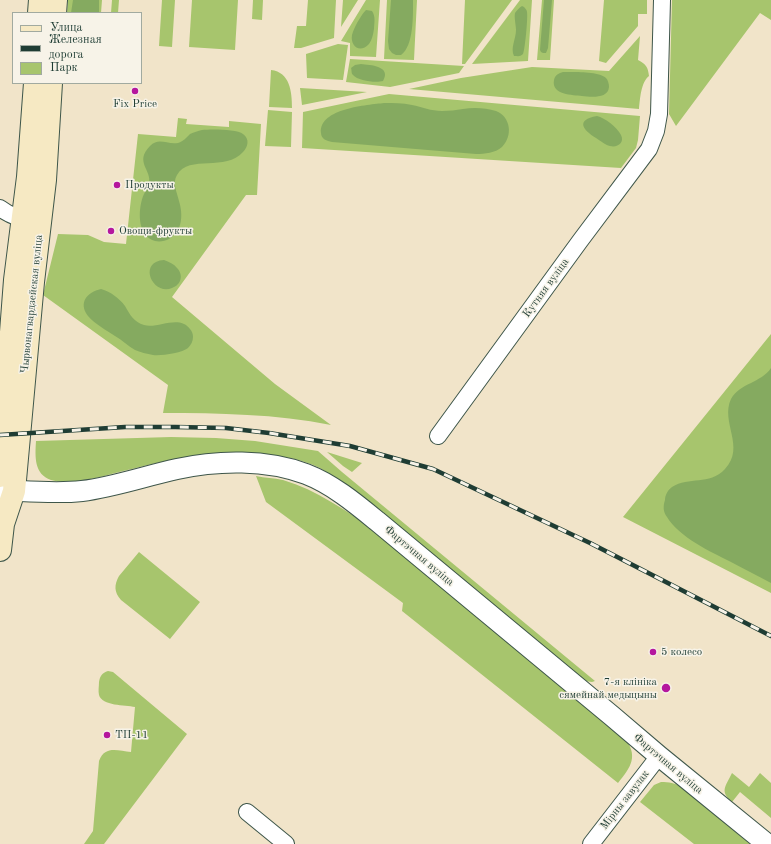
<!DOCTYPE html>
<html>
<head>
<meta charset="utf-8">
<style>
	body { margin:0 }
	#map { position:relative; width:771px; height:844px; overflow:hidden; background:#f1e4c9; font-family:"Old Standard TT",serif }
	canvas { display:block }
	.legend { position:absolute; left:12px; top:12px; width:130px; height:72px; box-sizing:border-box; background:#f7f3e8; border:1px solid #a1aaa0; margin:0; padding:5px 7px; list-style:none; font-size:12px; color:#1f3d34 }
	.legend li { display:flex; align-items:center; gap:8px; height:20px }
	.legend b { width:20px; border:1px solid #a1aaa0 }
</style>
</head>
<body>
<div id="map">
<canvas width="771" height="844"></canvas>
<ul class="legend">
<li><b style="height:5px;background:#f6e9c3"></b>Улица</li>
<li><b style="height:5px;background:#1f3d34"></b>Железная дорога</li>
<li><b style="height:11px;background:#a7c56d"></b>Парк</li>
</ul>
</div>
<script>
const ctx = document.querySelector('canvas').getContext('2d');
ctx.lineJoin = 'round';
function fillPath(path, color) { ctx.fillStyle = color; ctx.fill(path, 'evenodd'); }
function stroke(path, color, width, dash) { ctx.strokeStyle = color; ctx.lineWidth = width; ctx.lineCap = dash ? 'butt' : 'round'; ctx.setLineDash(dash || []); ctx.stroke(path); }
function drawText(font, color, halo, rows, align = 'center') {
  ctx.font = font + ' "Old Standard TT",serif'; ctx.lineWidth = 3; ctx.setLineDash([]); ctx.textBaseline = 'middle'; ctx.strokeStyle = halo; ctx.fillStyle = color; for (const [text, x, y, turn = 0] of rows) {
    ctx.save(); ctx.translate(x, y); ctx.rotate((+turn || 0) * Math.PI / 180); ctx.textAlign = isNaN(turn) ? turn : align; if (halo) ctx.strokeText(text, 0, 0); ctx.fillText(text, 0, 0); ctx.restore();
  }
}
fillPath(new Path2D(`
	M68,0H102L101,13H67Z
	M112,0H119L118,13H111Z
	M162,0H175L172,47L159,46Z
	M192,0H238L235,50L189,47Z
	M253,0H263L262,20L252,19Z
	M308,0H336L334,38L301,48H294L297,26H306Z
	M343,0H358L341,27Z
	M366,0H380L376,57L350,56V43L341,41Z
	M387,0H417L414,60L384,59Z
	M465,0H512L465,64H462Z
	M520,0H532L528,61L472,64Z
	M542,0H554L550,60H537Z
	M604,0H647V14H638V26L606,63L599,61Z
	M672,0H771V20L760,13L676,126L669,114Z
	M640,36L638,60C646,64 648,67 649,76C641,82 640,99 639,109L409,89L461,78L532,67L609,71Z
	M338,44L348,45L343,80L307,78L306,54Z
	M350,59L464,66L459,73L390,87L346,82Z
	M271,70C290,72 292,92 292,108L269,107Z
	M300,88L367,92L302,105Z
	M389,94L640,116L638,140L636,148L621,168L302,148L303,112Z
	M268,110L292,112L291,147L265,146Z
	M178,118L187,119L186,124L229,127V121L261,124L257,195H246L172,297L275,384L331,425C276,414 219,413 163,413L168,385L43,295L58,234L88,235L104,242L126,244L138,134L176,137Z
	M771,334V593L623,517Z
	M171,437L216,438L255,441L318,451L342,472L595,681L592,682L585,681L341,482C334,477 327,472 320,468C298,457 271,454 246,454C234,454 222,453 210,454C180,457 152,464 123,471C104,476 70,486 51,480C34,474 35,457 36,441Z
	M327,452L362,463L352,472L343,466Z
	M256,476C265,478 274,478 283,480C317,490 346,511 375,530L624,737C639,756 631,767 618,783L402,611L403,603L266,502Z
	M139,552L200,602L170,639L121,600C114,592 114,585 119,576Z
	M108,671L113,672L187,734L104,844H84L93,831L99,761C105,745 118,751 131,752L135,707C125,705 102,706 99,695C98,691 99,686 99,682C100,676 102,673 108,671Z
	M732,773L749,787L760,773L771,783V818L740,792L732,802C719,791 726,786 732,773Z
	M661,782C669,782 675,783 682,787L750,844H694L640,802L654,785Z`), '#a7c56d');
fillPath(new Path2D(`
	M73,0H99V13H71Z
	M391,0H413C413,15 414,46 401,55H396L392,53L389,49L388,41Z
	M544,0H552L548,48L546,53H543L541,52L540,50Z
	M522,6L524,7C525,8 527,10 527,12C528,18 525,50 523,54C520,57 518,56 514,56C510,48 516,39 516,30C516,25 514,18 515,13C517,10 519,8 522,6Z
	M366,10L372,11C376,17 374,23 374,29C373,35 372,40 369,44C360,54 350,46 352,35C353,31 355,27 357,23C360,18 362,14 366,10Z
	M361,64C370,65 392,66 383,81C376,83 358,81 353,75C351,73 352,71 351,68L355,65Z
	M563,72C572,72 599,71 606,78C608,80 609,84 609,87C608,99 591,97 582,96C573,95 551,95 554,80C555,75 559,73 563,72Z
	M384,103C394,103 402,103 412,105C422,107 431,111 442,111C449,111 456,110 463,109C474,107 486,108 496,111C511,117 513,136 502,147C495,153 485,154 476,154L332,142C327,141 321,139 321,133C319,108 368,105 384,103Z
	M597,116C605,118 617,127 621,135C625,143 617,148 610,146C605,145 601,141 596,138C583,130 575,120 597,116Z
	M202,130C210,129 237,129 243,134C250,139 248,147 243,152C226,172 189,154 177,175C172,183 177,192 179,201C183,214 183,231 169,239C165,241 160,242 155,241C136,236 138,207 144,194C146,190 148,187 149,183C152,170 134,162 150,146C159,137 167,145 178,143C184,141 186,138 190,134C194,132 198,131 202,130Z
	M164,260C169,262 174,264 177,268C184,275 181,285 172,288C153,296 137,262 164,260Z
	M101,289C111,292 119,298 125,306C130,315 134,322 144,325C158,329 179,314 190,329C192,331 193,334 193,337C193,341 191,345 188,348C182,353 161,356 153,355C147,354 140,352 135,350C128,346 122,340 115,336C106,330 95,324 88,316C78,303 87,292 101,289Z
	M771,368V583C758,576 744,569 731,562C711,552 679,537 667,517C663,512 663,506 665,500C665,495 668,490 672,487C689,476 709,486 725,469C746,447 720,422 731,399C740,383 761,383 771,368Z`), '#85aa60');
const minor = new Path2D(`
	M0,208C9,215 20,219 32,221
	M438,436L580,241L649,149L656,131L659,114L662,0
	M247,812L286,844
	M591,844L659,756`);
const tertiary = new Path2D(`
	M0,490C27,491 55,494 82,491C114,487 145,476 177,469C218,460 266,459 306,474C332,484 355,503 377,521L612,716L659,756L767,844`);
const secondary = new Path2D(`
	M39,13L40,0
	M55,13L56,0
	M0,476L15,280L28,177L35,83
	M0,550L3,524L14,491L33,282L45,180L51,83`);
stroke(minor, '#3e564a', 18);
stroke(tertiary, '#3e564a', 22);
stroke(secondary, '#3e564a', 24);
stroke(minor, '#fff', 16);
stroke(tertiary, '#fff', 20);
stroke(secondary, '#f6e9c3', 22);
const rail = new Path2D(`
	M0,435L125,427H175L226,428L269,433L350,446L433,469L590,543L771,636`);
stroke(rail, '#1f3d34', 4.5);
stroke(rail, '#f7f3e8', 3, [9]);
for (const [x, y, r, color] of [
	[135,91,4,"#b5179e"],
	[117,185,4,"#b5179e"],
	[111,231,4,"#b5179e"],
	[653,652,4,"#b5179e"],
	[666,688,5,"#b5179e"],
	[107,735,4,"#b5179e"]
]) { const dot = new Path2D(); dot.arc(x, y, r, 0, 2 * Math.PI); ctx.fillStyle = color; ctx.fill(dot); stroke(dot, '#f7f3e8', 1.5); }
drawText('11px', '#1f3d34', '#f7f3e8', [
	["Fix Price",135,104,"center"],
	["Продукты",125,185],
	["Овощи-фрукты",119,231],
	["5 колесо",661,652],
	["7-я клініка",657,682,"right"],
	["сямейнай медыцыны",657,695,"right"],
	["ТП-11",115,735]
], 'left');
drawText('11px', '#1f3d34', '#f7f3e8', [
	["Кутняя вуліца",546,288,-54],
	["Чырвонагвардзейская вуліца",32,304,-84],
	["Фартэчная вуліца",419,556,40],
	["Фартэчная вуліца",668,764,40],
	["Мірны завулак",625,800,-52]
]);
</script>
</body>
</html>
